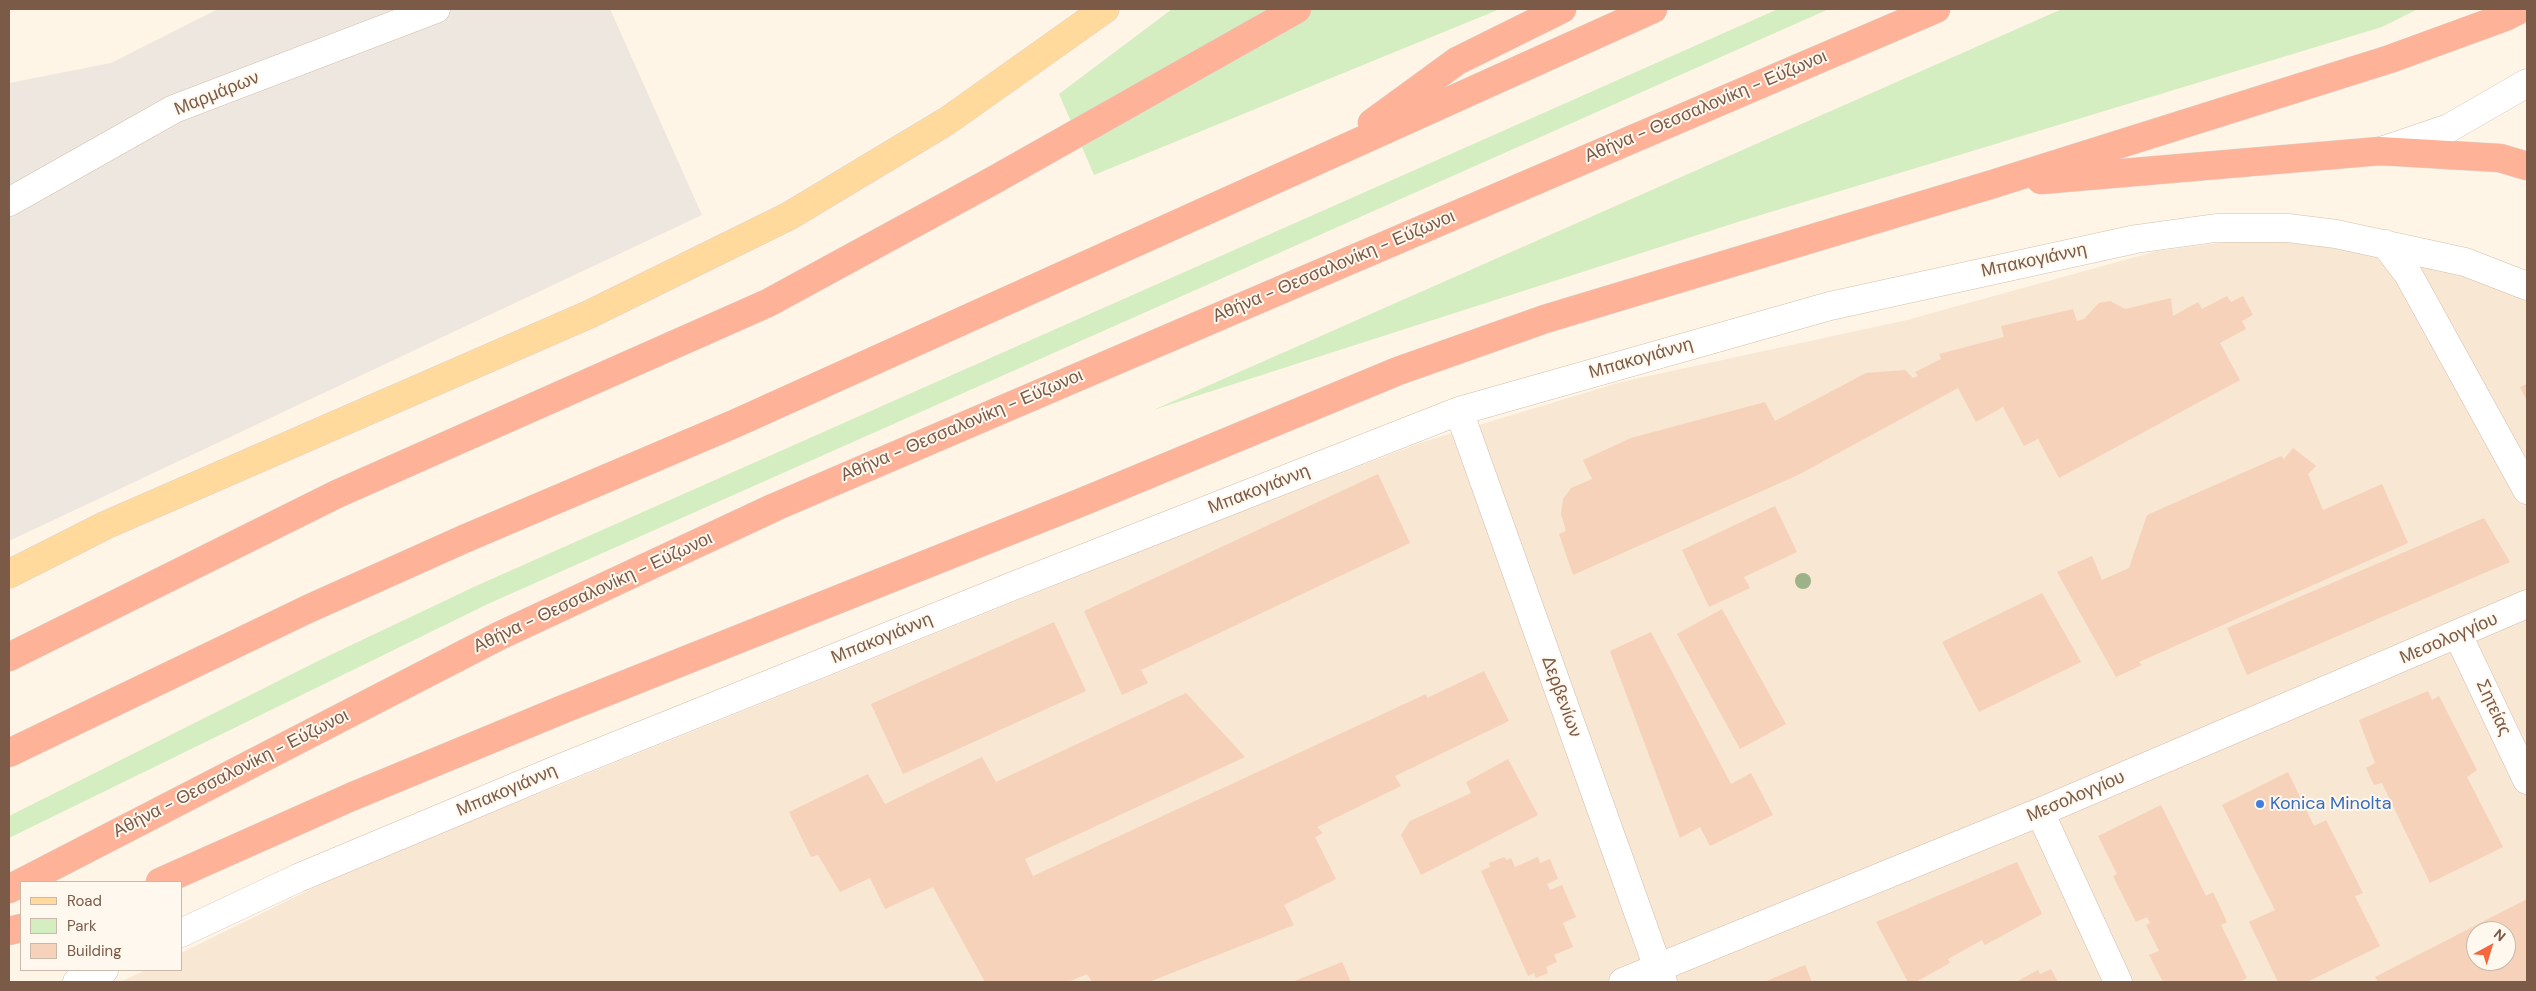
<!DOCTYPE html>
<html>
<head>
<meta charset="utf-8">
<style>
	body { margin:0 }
	#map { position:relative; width:2536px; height:991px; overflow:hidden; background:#fef5e6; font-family:"DM Sans",sans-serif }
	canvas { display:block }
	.frame { position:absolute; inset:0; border:10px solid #7b5a47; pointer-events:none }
	.legend { position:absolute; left:20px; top:881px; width:162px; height:90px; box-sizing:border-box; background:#fff8ee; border:1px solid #cab9ab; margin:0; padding:6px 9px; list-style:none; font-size:15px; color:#7b5a47 }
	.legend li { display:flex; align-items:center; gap:10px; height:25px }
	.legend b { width:25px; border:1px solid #cab9ab }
	.north { position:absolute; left:2466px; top:921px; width:50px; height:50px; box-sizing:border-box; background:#fff8ee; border:1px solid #cab9ab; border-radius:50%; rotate:39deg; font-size:14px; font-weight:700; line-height:20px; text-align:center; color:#7b5a47 }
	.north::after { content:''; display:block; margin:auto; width:18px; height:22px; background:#f4683f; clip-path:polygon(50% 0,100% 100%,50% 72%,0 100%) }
</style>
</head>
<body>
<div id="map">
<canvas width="2536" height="991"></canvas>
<div class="frame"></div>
<ul class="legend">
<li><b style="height:6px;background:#ffda9c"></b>Road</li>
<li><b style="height:14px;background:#d4eec2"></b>Park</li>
<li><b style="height:14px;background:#f7d2ba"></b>Building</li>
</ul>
<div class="north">N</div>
</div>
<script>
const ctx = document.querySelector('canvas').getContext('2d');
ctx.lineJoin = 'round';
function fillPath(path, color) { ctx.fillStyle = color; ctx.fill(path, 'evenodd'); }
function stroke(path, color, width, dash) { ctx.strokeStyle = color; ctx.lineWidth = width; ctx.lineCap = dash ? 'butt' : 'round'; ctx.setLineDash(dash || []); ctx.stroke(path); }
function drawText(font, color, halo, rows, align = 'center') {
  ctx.font = font + ' "DM Sans",sans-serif'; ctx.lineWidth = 4; ctx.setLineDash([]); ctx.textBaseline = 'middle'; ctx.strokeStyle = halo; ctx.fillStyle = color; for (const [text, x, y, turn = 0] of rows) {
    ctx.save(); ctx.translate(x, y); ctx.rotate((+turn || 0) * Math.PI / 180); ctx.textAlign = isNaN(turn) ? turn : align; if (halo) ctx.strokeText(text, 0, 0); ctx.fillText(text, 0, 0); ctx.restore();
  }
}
fillPath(new Path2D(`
	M2264,237L2342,241L2527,293V982H120L146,970H181V953L354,868L1192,530L1423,442L1621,382L1907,320L2157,251ZM2476,931H2506V961H2476Z`), '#f7e7d3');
fillPath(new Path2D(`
	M218,9H610L702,215L9,541V83L111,63Z`), '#eee7e0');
fillPath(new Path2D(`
	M1172,9H1500L1094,175L1059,94Z
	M1778,9H1829L490,603L9,838V816L324,658L478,585Z
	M2062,9H2418L2382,27L1741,221L1153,410Z`), '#d4eec2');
fillPath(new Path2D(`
	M2227,296L2231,302L2243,296L2253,315L2242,321L2246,329L2220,343L2240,380L2059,478L2038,439L2024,446L2003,407L1976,422L1958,388L1798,475L1573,575L1559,534L1566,531L1561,514L1563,499L1571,488L1592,479L1583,460L1631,438L1765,402L1775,421L1866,373L1905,370L1913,378L1918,376L1915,372L1941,359L1939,354L2004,337L2001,326L2073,309L2077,321L2084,319L2099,303L2110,301L2125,309L2171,298L2173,316L2198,302L2202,309Z
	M2527,384V401L2520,387Z
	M2293,448L2316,466L2308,474L2323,510L2382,484L2408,543L2139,662L2142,665L2116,677L2057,572L2092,556L2102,580L2129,568L2147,515L2281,456L2284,459Z
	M1378,474L1410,543L1141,670L1148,683L1122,695L1084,611Z
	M1775,506L1797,552L1744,577L1750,588L1709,607L1682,550Z
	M2484,518L2510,562L2247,675L2227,628Z
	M2042,593L2081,662L1979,712L1942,642Z
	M1722,609L1786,724L1740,749L1677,634Z
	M1054,622L1086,691L903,774L871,704Z
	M1651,632L1731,784L1751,773L1773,815L1710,846L1700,827L1680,838L1610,651Z
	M1484,671L1509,721L1395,776L1401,786L1317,827L1323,833L1315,837L1336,879L1284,905L1294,925L1149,982H1092L1087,974L1068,982H985L933,887L885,909L870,878L840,892L818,855L811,857L789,812L868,774L885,804L982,757L996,782L1186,693L1245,757L1025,859L1033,876L1426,694L1427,698Z
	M2428,691L2432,700L2439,696L2477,770L2467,777L2503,847L2430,883L2382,783L2374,785L2366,768L2375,763L2359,720Z
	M1508,759L1538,815L1421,875L1401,835L1410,821L1471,793L1466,782Z
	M2288,772L2314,826L2326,820L2363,893L2355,896L2380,946L2307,982H2278L2249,922L2275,910L2222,805Z
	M2161,805L2206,896L2213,892L2227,922L2221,925L2247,978L2239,982H2163L2149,955L2159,951L2146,925L2150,923L2147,917L2136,922L2113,876L2117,874L2098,836Z
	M1504,857L1507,860L1511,858L1515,867L1538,857L1540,863L1550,859L1558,879L1547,884L1550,890L1562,885L1576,917L1563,923L1573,947L1554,955L1557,962L1546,967L1548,973L1536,978L1534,973L1528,976L1481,871L1490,867L1489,863Z
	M2017,862L2042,914L1985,945L1982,940L1948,959L1950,963L1916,982H1908L1876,922Z
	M2527,899V982H2378L2375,977ZM2476,931H2506V961H2476Z
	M1342,962L1351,982H1292Z
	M1805,965L1812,982H1764Z
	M2051,969L2058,982H2016L2038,970L2040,974Z`), '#f7d2ba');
const minor = new Path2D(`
	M2384,150L2449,128L2527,83
	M9,202L174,109L436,9
	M2385,244L2408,274L2527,490
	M1459,411L1663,982
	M2458,635L2527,780
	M2040,812L2118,982
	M181,933L298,878L556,770L1013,586L1459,411L1830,306L2136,239L2216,228H2288L2336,234L2465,262L2527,286
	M77,982L104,970
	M1623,982L2040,812L2527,604`);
const major = new Path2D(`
	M9,574L106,525L590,314L789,216L947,121L1105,9`);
const highway = new Path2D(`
	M1372,123L1457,61L1562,9
	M2041,180L2380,151L2500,158L2527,166
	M9,657L337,494L768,303L994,180L1297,9
	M9,753L308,609L464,539L734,424L1653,9
	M160,882L351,797L566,708L1082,502L1398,371L1545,319L1993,184L2390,59L2505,17L2521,9
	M9,889L499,636L775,507L1936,9
	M9,931L21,928`);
stroke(minor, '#d4bead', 29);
stroke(major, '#ddd4cf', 29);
stroke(highway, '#ddd4cf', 29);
stroke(minor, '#fff', 28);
stroke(major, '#ffda9c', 28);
stroke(highway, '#feb297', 28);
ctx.fillStyle = '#9db288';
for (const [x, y] of [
	[1803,581]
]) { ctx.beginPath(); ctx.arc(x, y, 8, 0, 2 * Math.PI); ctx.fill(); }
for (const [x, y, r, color] of [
	[2260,804,5,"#3f7fe0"]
]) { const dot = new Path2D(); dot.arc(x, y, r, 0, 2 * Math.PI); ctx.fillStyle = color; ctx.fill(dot); stroke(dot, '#fff8ee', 2); }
drawText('18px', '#7b5a47', '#fff8ee', [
	["Μαρμάρων",217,94,-22],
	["Αθήνα - Θεσσαλονίκη - Εύζωνοι",1706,107,-23],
	["Μπακογιάννη",2034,261,-12],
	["Αθήνα - Θεσσαλονίκη - Εύζωνοι",1334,267,-23],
	["Μπακογιάννη",1641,359,-16],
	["Αθήνα - Θεσσαλονίκη - Εύζωνοι",962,426,-23],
	["Μπακογιάννη",1259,490,-21],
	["Αθήνα - Θεσσαλονίκη - Εύζωνοι",593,593,-25],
	["Μπακογιάννη",882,639,-22],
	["Μεσολογγίου",2449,639,-23],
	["Δερβενίων",1561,697,70],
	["Σητείας",2493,708,65],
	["Αθήνα - Θεσσαλονίκη - Εύζωνοι",231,774,-27],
	["Μπακογιάννη",507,791,-23],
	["Μεσολογγίου",2076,797,-23]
]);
drawText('18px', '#366cbe', '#fff8ee', [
	["Konica Minolta",2270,804]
], 'left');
</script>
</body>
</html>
